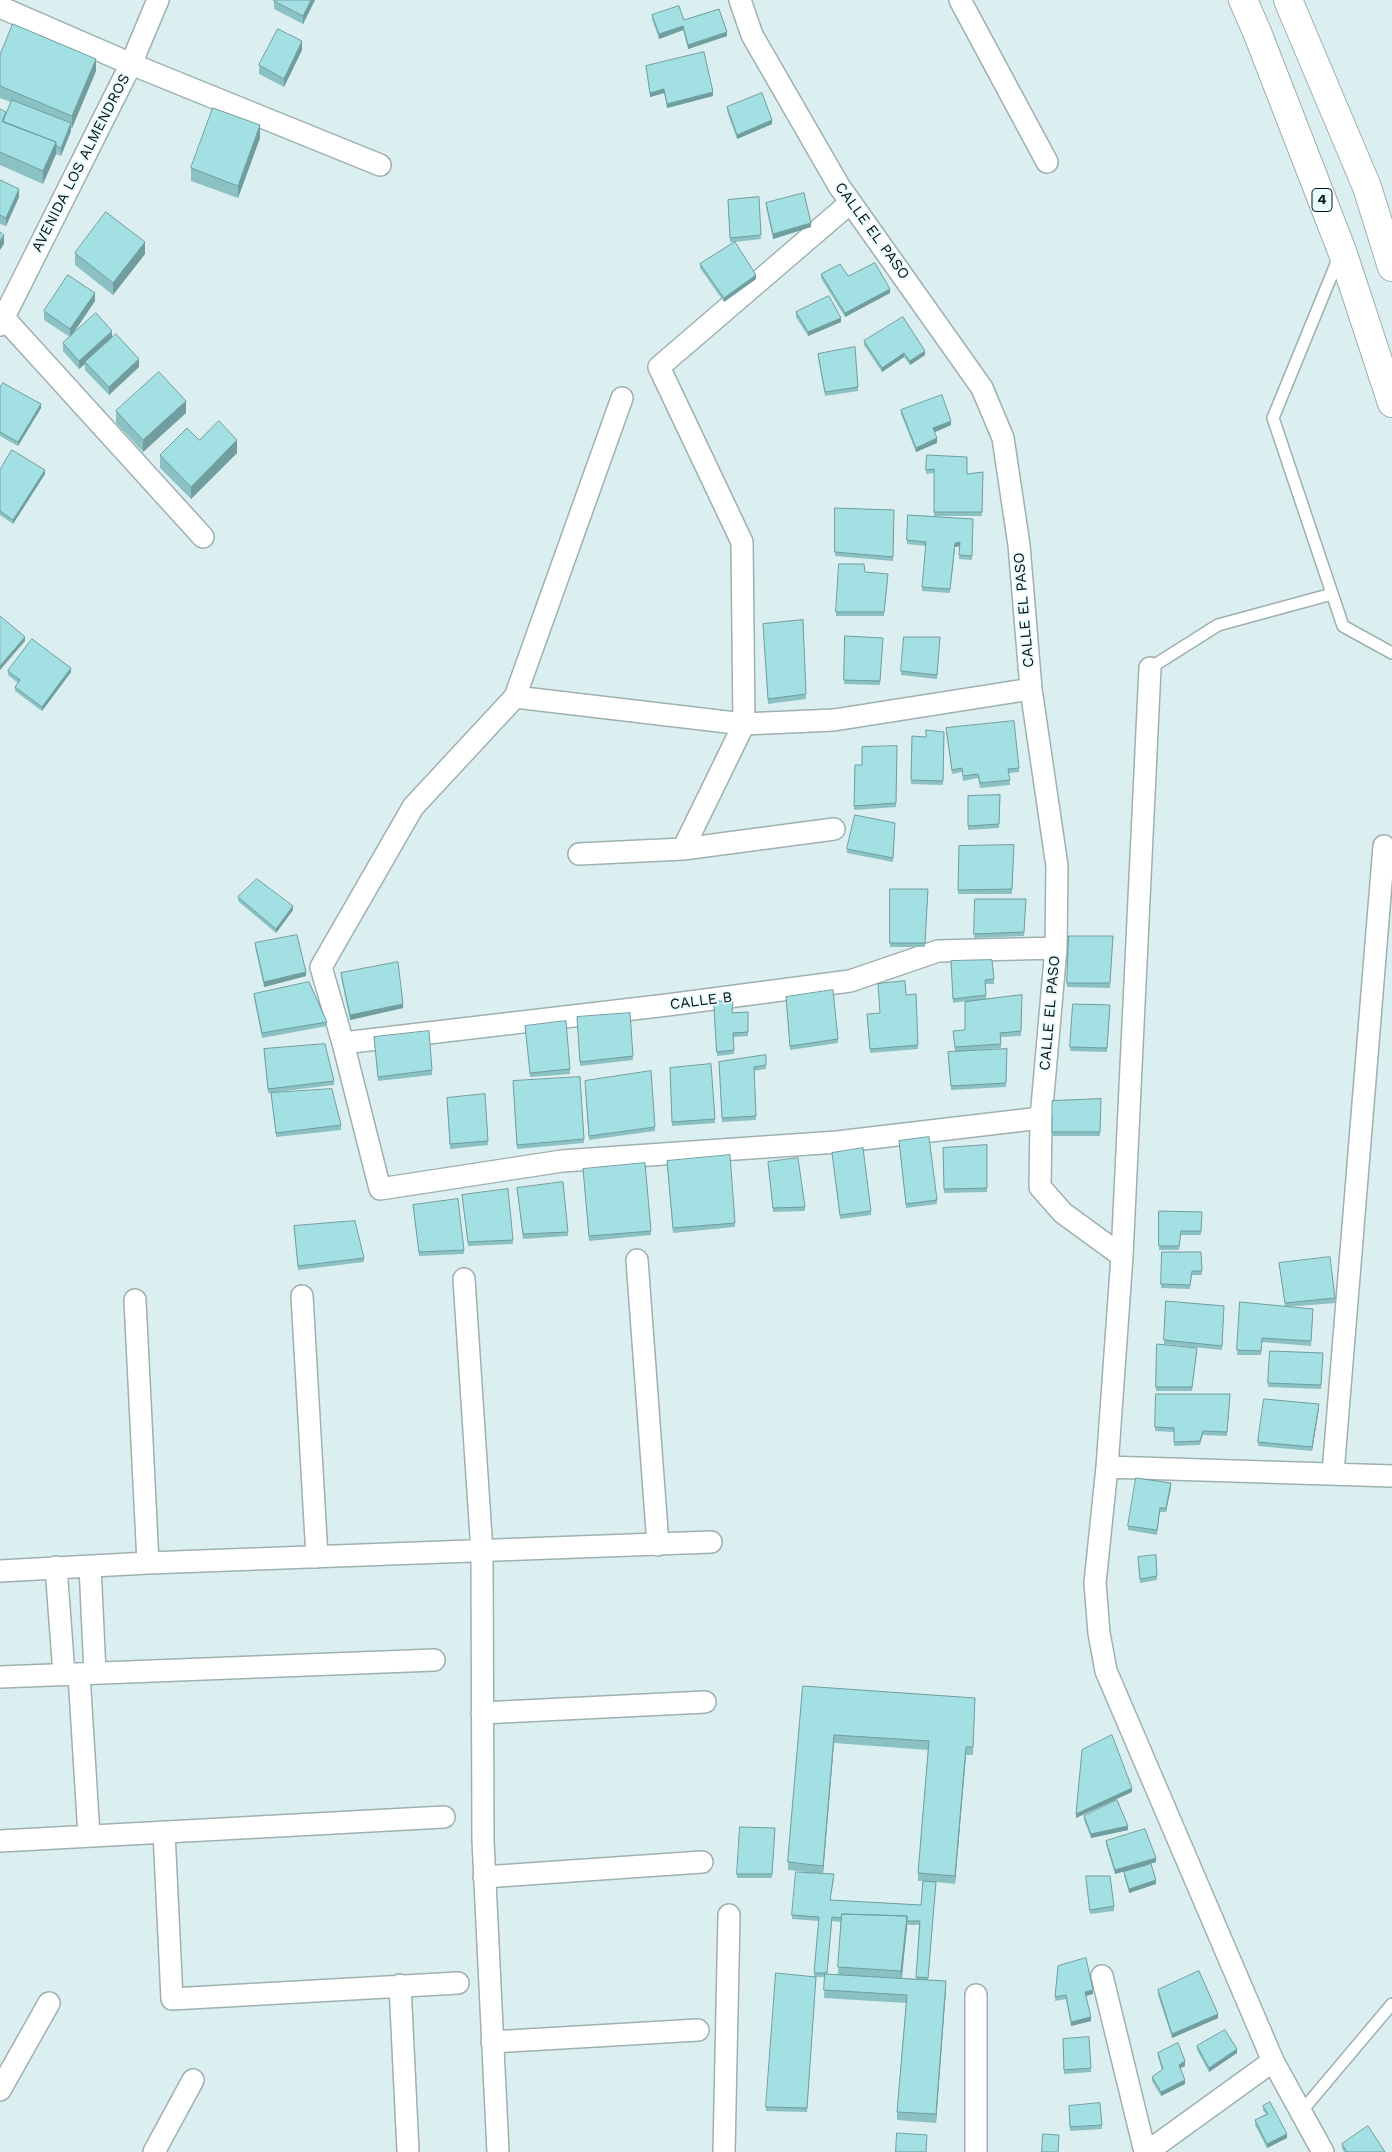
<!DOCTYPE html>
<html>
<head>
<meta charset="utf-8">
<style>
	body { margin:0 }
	canvas { display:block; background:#dceff0 }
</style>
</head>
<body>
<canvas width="1392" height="2152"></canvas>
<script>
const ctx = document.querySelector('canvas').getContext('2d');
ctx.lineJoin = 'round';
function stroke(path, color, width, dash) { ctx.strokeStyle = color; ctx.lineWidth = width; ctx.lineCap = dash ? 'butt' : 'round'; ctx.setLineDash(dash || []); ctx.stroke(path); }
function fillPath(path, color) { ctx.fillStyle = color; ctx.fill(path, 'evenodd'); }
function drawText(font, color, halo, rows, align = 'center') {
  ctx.font = font + ' "Work Sans",sans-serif'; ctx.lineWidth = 4; ctx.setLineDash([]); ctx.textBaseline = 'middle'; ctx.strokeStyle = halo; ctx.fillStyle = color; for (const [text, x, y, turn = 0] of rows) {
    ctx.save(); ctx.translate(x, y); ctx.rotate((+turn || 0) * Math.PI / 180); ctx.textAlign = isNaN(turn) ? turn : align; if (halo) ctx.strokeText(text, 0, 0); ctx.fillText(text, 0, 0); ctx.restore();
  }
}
const service = new Path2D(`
	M1339,257L1273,418L1343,626L1392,653
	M1150,668L1218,625L1332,594
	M1301,2112L1392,2004`);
const minor = new Path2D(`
	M740,0L752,35L839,186L982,388L1003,438L1019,545L1031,689L1057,866L1056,948L1041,1118L1040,1187L1063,1213L1122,1256
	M960,0L1047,162
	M0,7L131,64L380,165
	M0,316L4,318L203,537
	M0,325L131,64L158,0
	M622,398L515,697L413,807L321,967L343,1043L380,1189L562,1161L837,1142L1041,1118
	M1150,668L1122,1256L1107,1467L1095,1583L1099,1633L1106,1671L1273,2061L1323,2152
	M515,697L744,724L834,720L1031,689
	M683,849L744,724L742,542L659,367L850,203
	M579,854L683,849L834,829
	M343,1043L667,1005L850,981L938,951L1056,948
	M637,1260L658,1545
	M464,1279L482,1552L483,1840L498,2152
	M302,1296L317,1557
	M135,1300L148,1563
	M1107,1467L1392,1476
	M1333,1473L1384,846
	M90,1566L95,1673
	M56,1567L64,1674
	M0,1571L148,1563L711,1542
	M79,1674L89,1836
	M0,1677L434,1660
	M482,1713L705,1702
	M164,1832L172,1999L458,1983
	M0,1841L444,1817
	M484,1877L702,1862
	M1102,1976L1145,2152
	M400,1985L408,2151
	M976,1995V2152
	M492,2042L698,2030
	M0,2090L49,2003
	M154,2152L193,2080
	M724,2152L729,1915
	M1147,2152L1273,2061`);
const motorway = new Path2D(`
	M1243,0L1257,32L1342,251L1392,403
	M1288,0L1367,187L1392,267`);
stroke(service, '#9eb0b0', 14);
stroke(minor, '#9eb0b0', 24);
stroke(motorway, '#9eb0b0', 30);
stroke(service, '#fff', 11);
stroke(minor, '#fff', 21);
stroke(motorway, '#fff', 28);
fillPath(new Path2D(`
	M274,0H315L303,24L274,9Z
	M652,15L684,20L727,36L688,49L683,30L659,39L652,19Z
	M302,50L284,87L259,74V65Z
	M0,55L96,71L72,128H71V131L61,156L56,154L43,184L0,165V109L6,115L11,102L0,98Z
	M646,66L713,96L667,108L664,93L650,97Z
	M727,107L772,124L737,139L727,111Z
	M260,138L238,198L191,181V168Z
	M0,180L19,197L6,226L0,224Z
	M759,197L761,239L735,242L756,279L724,302L700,268V264L735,242H730L728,200Z
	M766,203L811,227L773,239L766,207Z
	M75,253L145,254L113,295L75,265Z
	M821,274L848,276L890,293L845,317L821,278Z
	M95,301L72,335L112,337L139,367L109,395L85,370V364L79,369L63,351V343L70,337L44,320V311Z
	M796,312L841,322L808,336L796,317Z
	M864,341L925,355L910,365L904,357L882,372L864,345Z
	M818,354L858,387V391L825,396L818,358Z
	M0,388L41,408L18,446L0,436Z
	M901,410L951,425L934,432L937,443L916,452L901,414Z
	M116,411L186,413L143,452L116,423Z
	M199,440L237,453L191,499L160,468V455Z
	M927,455L967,474L983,472L982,516H934V473L926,474Z
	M0,470L45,474L13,524L0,515Z
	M835,508L894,510L893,561L835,556Z
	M908,515L973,519L972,560L959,559L960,546L955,547L950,593L922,591L926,546L907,544Z
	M865,572L888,578L884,616H836V612Z
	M803,620L806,699L768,704L763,624Z
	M845,636L883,638L880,685L844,684Z
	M940,637L937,679L901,675V671Z
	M8,671L71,672L42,711L15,691V687L18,683L8,675Z
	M946,728L1019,768V772L1009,773L1010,785L980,788L978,778L963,781L962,772L952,774Z
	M944,732L943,785L911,784L912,736L926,737Z
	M897,746L896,807L854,810L855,765H862Z
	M1000,795L999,828L968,830V796Z
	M895,827L893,862L847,853V849Z
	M1014,845L1012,894H958L959,846Z
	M890,889H928L925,947H890Z
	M238,897L293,910L276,933L238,901Z
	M975,899H1026L1024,936L974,938Z
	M1069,936H1113L1110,988L1067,987Z
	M255,943L306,976L264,987L255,947Z
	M951,961L994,979V984H986V999L1022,995L1021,1036L1001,1037V1048L960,1051L1007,1049L1006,1087L951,1090L948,1056L955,1051L953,1031L965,1030L967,1001L953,1003Z
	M341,973L403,1008L350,1020L341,977Z
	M254,994L327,1022V1026L262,1038L254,998Z
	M916,994L918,1049L870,1053L867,1018L880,1013L906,995Z
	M786,997L838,1039V1043L790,1050Z
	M714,1001L732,1013L748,1012V1036L734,1037V1054L717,1056Z
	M1073,1004L1110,1005L1107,1052L1070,1051Z
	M577,1017L633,1056V1060L580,1066Z
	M525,1026L570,1069V1074L530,1077Z
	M374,1037L432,1070V1075L378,1081Z
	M264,1049L334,1081V1085L268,1093Z
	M766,1055V1069L754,1071L756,1120L722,1122L719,1062Z
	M670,1068L715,1119V1123L672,1126Z
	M513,1081L584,1139V1143L517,1149Z
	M585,1086L655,1127V1131L589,1140Z
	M271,1093L341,1125V1130L276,1137Z
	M485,1094L488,1145L450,1149L447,1102Z
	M1101,1099L1100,1136H1052V1101Z
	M899,1141L937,1200V1204L906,1208Z
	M987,1145V1192L944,1193L943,1148Z
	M832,1153L871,1211V1215L840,1219Z
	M667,1161L735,1223V1227L673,1233Z
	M768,1162L805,1207V1211L773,1212Z
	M583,1169L651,1231V1235L589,1241Z
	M517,1188L568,1232V1236L523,1239Z
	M462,1195L513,1240V1244L468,1246Z
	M413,1205L464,1250V1254L419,1256Z
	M1159,1211L1202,1212L1201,1235H1181L1179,1250H1159Z
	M294,1226L364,1258V1262L298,1270Z
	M1162,1252H1201L1202,1275H1192L1190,1289L1161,1288Z
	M1279,1263L1335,1298V1303L1286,1307L1313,1314L1311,1346L1262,1342L1261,1355H1237L1240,1302L1285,1307Z
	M1166,1301L1224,1306L1222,1350L1164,1344Z
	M1157,1344L1197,1352L1192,1391H1156Z
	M1270,1351L1323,1353L1321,1389L1268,1387Z
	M1156,1394L1230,1398L1227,1436L1203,1435L1200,1445L1174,1446V1432L1155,1431Z
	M1319,1408L1312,1451L1258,1446V1442Z
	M1171,1487L1166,1512H1160L1157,1535L1128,1530V1526Z
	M1156,1555L1157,1580L1140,1583L1138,1561Z
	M803,1686L975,1698L973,1755H966L955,1884L936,1882L928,1980L946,1989L936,2123L897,2120V2112L906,2003L824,1998L825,1977H816L807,2112L766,2111V2107L814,1976L819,1921L792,1919V1915L822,1874L788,1870V1862ZM834,1743L928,1750L918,1873V1881H923L921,1905L830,1900L834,1879L823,1874ZM832,1921L841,1922L838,1975L827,1974ZM907,1925H919L916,1979L902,1978Z
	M1084,1816L1128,1830L1091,1838L1084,1820Z
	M775,1828L772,1878H737V1874Z
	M1106,1841L1156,1862L1115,1874L1106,1845Z
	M1124,1872L1156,1884L1129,1893L1124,1876Z
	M1086,1876L1114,1906V1911L1090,1914Z
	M1058,1966L1093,1994L1086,1996L1091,2021L1071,2026L1066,1999L1055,2001Z
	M1158,1990L1218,2018L1172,2038L1158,1995Z
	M1063,2039L1091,2068V2072L1064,2074Z
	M1197,2046L1237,2053L1209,2072L1197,2050Z
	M1158,2053L1185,2066L1180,2068L1185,2084L1161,2096L1152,2081V2077L1162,2070L1158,2057Z
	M1069,2106L1102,2125V2129L1070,2131Z
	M1263,2106L1287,2138L1267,2148L1255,2125V2120L1266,2114L1263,2110Z
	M1342,2144L1385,2152H1344L1342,2148Z`), '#8bc1c3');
fillPath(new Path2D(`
	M311,0H315L303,24V16Z
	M683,26V30L659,39V34Z
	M727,32V36L688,49V45Z
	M302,41V50L284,87V79Z
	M96,59V71L72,128V116Z
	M664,89V93L650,97V93Z
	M713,92V96L667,108V104Z
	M772,120V124L737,139V135Z
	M71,123V131L61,156V148Z
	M260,125V138L238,198V186Z
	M56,142V154L43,184V171Z
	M19,189V197L6,226V218Z
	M811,223V227L773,239V234Z
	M4,235V244L0,250V241Z
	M145,242V254L113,295V283Z
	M756,275V279L724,302V298Z
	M890,289V293L845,317V313Z
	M95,293V301L70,338V329Z
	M841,318V322L808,336V332Z
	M112,331V340L85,362V364L79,369V361Z
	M925,351V355L910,365V361Z
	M904,353V357L882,372V368Z
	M139,359V367L109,395V387Z
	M186,401V413L143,452V440Z
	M41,404V408L18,446V442Z
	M951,421V425L933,433V428Z
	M937,438V443L916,452V448Z
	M237,440V453L191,499V487Z
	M45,470V474L13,524V520Z
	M960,542V546L955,547L950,593L955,543Z
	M25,637V641L0,670V666Z
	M71,668V672L42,711V707Z
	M293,906V910L276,933V929Z
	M306,972V976L264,987V982Z
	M403,1004V1008L350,1020V1015Z
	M1319,1404V1408L1312,1451V1447Z
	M1171,1483V1487L1166,1512V1508Z
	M834,1735V1743L823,1874V1866Z
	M966,1747V1755L955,1884V1876Z
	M1132,1788V1792L1076,1818V1814Z
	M1128,1826V1830L1091,1838V1834Z
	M1156,1858V1862L1115,1874V1870Z
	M1156,1880V1884L1129,1893V1889Z
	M907,1916V1928L901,1983V1971Z
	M946,1981V1989L936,2123V2114Z
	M1093,1990V1994L1085,1996V1992Z
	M1218,2014V2018L1172,2038V2034Z
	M1091,2017V2021L1071,2026V2022Z
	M1237,2049V2053L1209,2072V2068Z
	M1185,2061V2066L1179,2069V2065Z
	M1185,2080V2084L1161,2096V2092Z
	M1287,2134V2138L1267,2148V2144Z`), '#719d9f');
const building = new Path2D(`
	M274,0H311L303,16L274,1Z
	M679,6L684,20L719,9L727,32L688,45L683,26L659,34L652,15Z
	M13,24L96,59L72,116L0,86V55Z
	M278,29L302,41L284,79L259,65Z
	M704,52L713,92L667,104L664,89L650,93L646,66Z
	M762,93L772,120L737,135L727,107Z
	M12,100L71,123L61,148L56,146V142L3,122Z
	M213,108L260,125L238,186L191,168Z
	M0,109L6,112L2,121L56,142L43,171L0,152Z
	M0,180L19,189L6,218L0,215Z
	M804,193L811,223L773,234L766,203Z
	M759,197L761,235L730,238L728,200Z
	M106,212L145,242L113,283L75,253Z
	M0,232L4,235L0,241Z
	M735,242L756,275L724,298L700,264Z
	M875,263L890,289L845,313L821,274L840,264L848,276Z
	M68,275L95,293L70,329L44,311Z
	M829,296L841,318L808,332L796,312Z
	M96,313L112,331L79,361L63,343Z
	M903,317L925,351L910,361L904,353L882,368L864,341Z
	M116,334L139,359L109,387L85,362Z
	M855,347L858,387L825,392L818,354Z
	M159,372L186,401L143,440L116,411Z
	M3,383L41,404L18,442L0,432V388Z
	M942,395L951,421L933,428L937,438L916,448L901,410Z
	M219,421L237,440L191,487L160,455L187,428L199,440Z
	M12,450L45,470L13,520L0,511V470Z
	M927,455L967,457V474L983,472L982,512H934V469L926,470Z
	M835,508L894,510L893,557L835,552Z
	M908,515L973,519L972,556L959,555L960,542L955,543L950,589L922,587L926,542L907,540Z
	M839,564H864L865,572L888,574L884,612H836Z
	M0,616L25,637L0,666Z
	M803,620L806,694L768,699L763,624Z
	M845,636L883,638L880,681L844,680Z
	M904,637H940L937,675L901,671Z
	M32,639L71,668L42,707L15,687L20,680L8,671Z
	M1014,721L1019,768L1008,769L1010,780L980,783L978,774L963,776L962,768L952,770L946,728Z
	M926,730L944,732L943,781L911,780L912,736L926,737Z
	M897,746L896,803L854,806L855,765H862V747Z
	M1000,795L999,824L968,826V796Z
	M855,815L895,823L893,858L847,849Z
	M1014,845L1012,889L958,890L959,846Z
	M257,879L293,906L276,929L238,897Z
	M890,889H928L925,943H890Z
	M975,899H1026L1024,932L974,934Z
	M297,935L306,972L264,982L255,943Z
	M1069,936H1113L1110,983H1067Z
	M992,960L994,979L985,980L986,995L953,999L951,961Z
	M398,962L403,1004L350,1015L341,973Z
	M905,981L906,995L916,994L918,1045L870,1049L867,1014L880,1013L878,984Z
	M309,982L327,1022L262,1033L254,994Z
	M833,990L838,1039L790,1046L786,997Z
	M1022,995L1021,1031L1000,1033L1001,1044L955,1047L953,1031L965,1030V1002Z
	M714,1001H733L732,1013L748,1012V1032L733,1033L734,1050L717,1052Z
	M1073,1004L1110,1005L1107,1048L1070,1047Z
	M630,1013L633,1056L580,1062L577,1017Z
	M566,1021L570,1069L530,1073L525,1026Z
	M429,1031L432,1070L378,1077L374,1037Z
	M325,1044L334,1081L268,1089L264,1049Z
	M1007,1049L1006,1083L951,1086L948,1052Z
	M766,1055V1065L754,1067L756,1116L722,1118L719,1062Z
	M711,1064L715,1119L672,1122L670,1068Z
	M651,1071L655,1127L589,1136L585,1081Z
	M580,1077L584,1139L517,1145L513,1081Z
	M332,1089L341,1125L276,1133L271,1093Z
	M485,1094L488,1141L450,1144L447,1098Z
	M1101,1099L1100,1132H1052V1101Z
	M929,1137L937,1200L906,1204L899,1141Z
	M987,1145V1188L944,1189L943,1148Z
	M863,1148L871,1211L840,1215L832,1153Z
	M730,1155L735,1223L673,1228L667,1161Z
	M798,1158L805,1207L773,1208L768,1162Z
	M645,1163L651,1231L589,1236L583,1169Z
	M563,1182L568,1232L523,1234L517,1188Z
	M508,1189L513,1240L468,1242L462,1195Z
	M458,1199L464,1250L419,1252L413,1205Z
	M1159,1211L1202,1212L1201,1231H1181L1179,1246H1159Z
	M355,1221L364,1258L298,1266L294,1226Z
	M1162,1252H1201L1202,1271H1192L1190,1285L1161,1284Z
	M1330,1257L1335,1298L1285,1303L1279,1263Z
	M1166,1301L1224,1306L1222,1346L1164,1340Z
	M1240,1302L1313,1309L1311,1341L1262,1338L1261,1351L1237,1350Z
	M1157,1344L1197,1348L1192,1387H1156Z
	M1270,1351L1323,1353L1321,1385L1268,1383Z
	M1156,1394H1230L1227,1432L1203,1431L1200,1441L1174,1442V1428L1155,1427Z
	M1264,1399L1319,1404L1312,1447L1258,1442Z
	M1136,1478L1171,1483L1166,1508H1160L1157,1530L1128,1526Z
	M1156,1555L1157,1576L1140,1579L1138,1557Z
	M803,1686L975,1698L973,1747H966L955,1876L918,1873L929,1741L834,1735L823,1866L788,1862Z
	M1112,1735L1132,1788L1076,1814L1082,1750Z
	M1117,1800L1128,1826L1091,1834L1084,1816Z
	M740,1827L775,1828L772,1874H737Z
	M1145,1829L1156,1858L1115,1870L1106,1841Z
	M1151,1864L1156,1880L1129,1889L1124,1872Z
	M796,1872L834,1874L830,1900L921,1905L923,1881L936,1882L928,1978L916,1977L920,1921H907V1916L842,1914L841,1918L832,1917L827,1973H814L819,1917L792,1915Z
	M1086,1876H1110L1114,1906L1090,1910Z
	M842,1914L907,1916L901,1971L838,1967Z
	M1086,1958L1093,1990L1085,1992L1091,2017L1071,2022L1066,1995L1055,1997L1058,1966Z
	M1199,1971L1218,2014L1172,2034L1158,1990Z
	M776,1973L816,1977L807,2108L766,2107Z
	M825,1974L946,1981L936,2114L897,2112L907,1995L824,1990Z
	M1225,2030L1237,2049L1209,2068L1197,2046Z
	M1089,2037L1091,2068L1064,2070L1063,2039Z
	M1178,2043L1185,2061L1179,2065L1185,2080L1161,2092L1152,2077L1163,2069L1158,2053Z
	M1270,2102L1287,2134L1267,2144L1255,2120L1268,2114L1263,2106Z
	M1100,2103L1102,2125L1070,2127L1069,2106Z
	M1368,2126L1385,2152H1347L1342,2144Z
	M897,2133L927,2135L926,2152H896Z
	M1043,2134L1059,2135L1058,2152H1042Z`);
fillPath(building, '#a2e0e3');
stroke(building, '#719d9f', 1);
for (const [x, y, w] of [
	[1322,200,20]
]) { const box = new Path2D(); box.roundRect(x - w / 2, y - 11.5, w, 23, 4); ctx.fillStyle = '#e9fcfd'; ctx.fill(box); stroke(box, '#0b1212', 1); }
drawText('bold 14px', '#0b1212', null, [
	["4",1322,200]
]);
drawText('15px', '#0b1212', '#e9fcfd', [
	["AVENIDA LOS ALMENDROS",81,163,-63],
	["CALLE EL PASO",872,231,54],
	["CALLE EL PASO",1024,610,-95],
	["CALLE B",701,1001,-7],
	["CALLE EL PASO",1050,1013,-85]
]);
</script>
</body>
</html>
